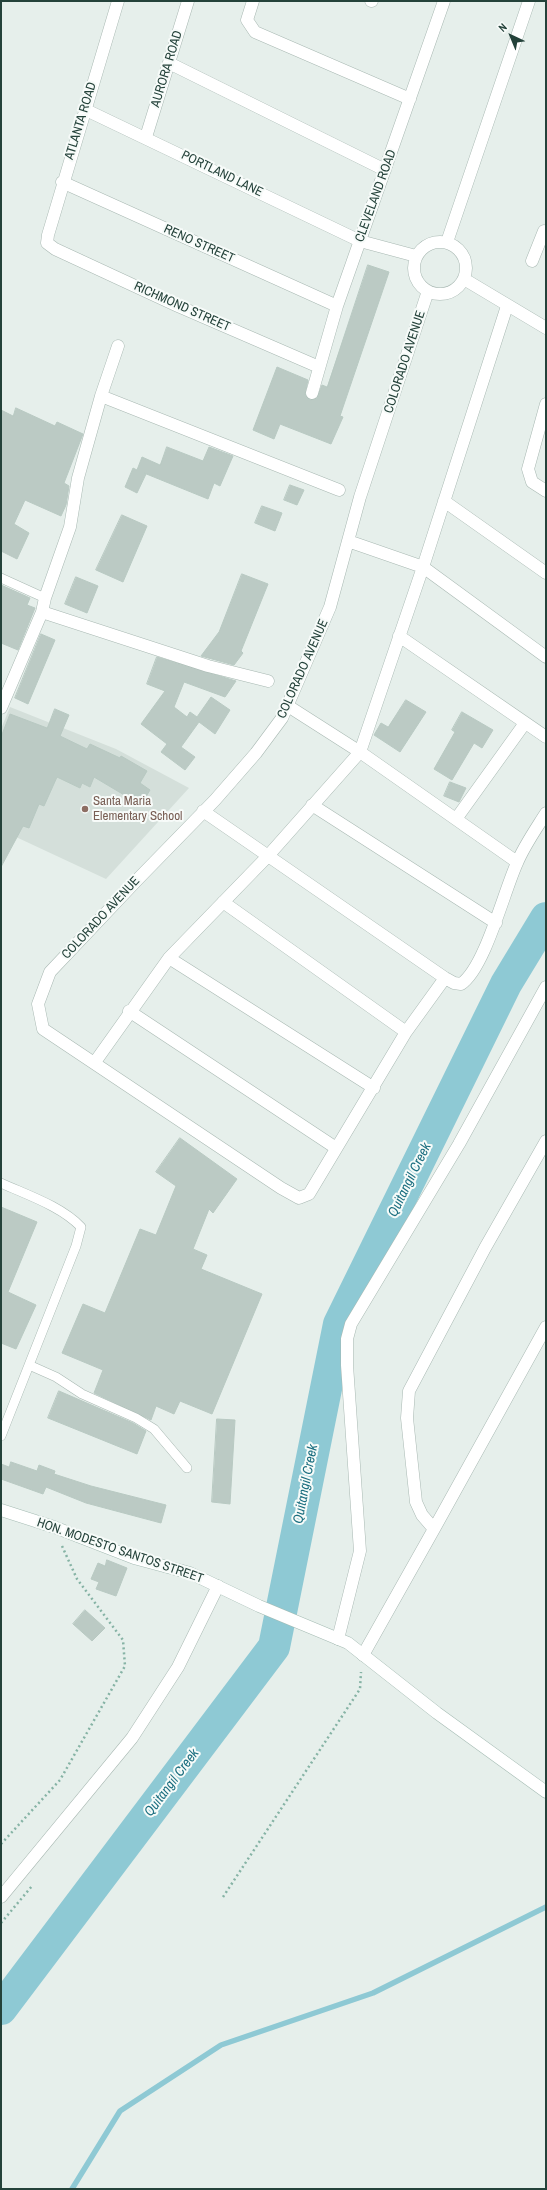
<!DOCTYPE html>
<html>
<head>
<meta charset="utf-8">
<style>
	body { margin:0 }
	#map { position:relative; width:547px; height:2190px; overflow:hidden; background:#e6efeb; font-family:"Archivo Narrow",sans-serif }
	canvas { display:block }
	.frame { position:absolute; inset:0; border:2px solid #24423a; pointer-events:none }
	.north { position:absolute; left:491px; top:16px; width:40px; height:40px; -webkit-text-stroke:3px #f7fbf9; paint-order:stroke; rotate:316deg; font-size:11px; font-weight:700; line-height:16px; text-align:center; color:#24423a }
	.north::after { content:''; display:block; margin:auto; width:14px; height:18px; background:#24423a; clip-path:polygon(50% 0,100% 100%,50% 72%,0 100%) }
</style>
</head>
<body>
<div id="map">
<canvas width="547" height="2190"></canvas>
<div class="frame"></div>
<div class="north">N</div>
</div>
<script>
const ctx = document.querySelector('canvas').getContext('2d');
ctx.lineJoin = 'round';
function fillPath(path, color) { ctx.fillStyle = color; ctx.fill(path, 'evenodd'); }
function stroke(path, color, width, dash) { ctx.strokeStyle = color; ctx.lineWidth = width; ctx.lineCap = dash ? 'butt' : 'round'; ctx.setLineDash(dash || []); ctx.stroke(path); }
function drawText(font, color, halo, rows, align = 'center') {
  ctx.font = font + ' "Archivo Narrow",sans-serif'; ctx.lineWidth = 4; ctx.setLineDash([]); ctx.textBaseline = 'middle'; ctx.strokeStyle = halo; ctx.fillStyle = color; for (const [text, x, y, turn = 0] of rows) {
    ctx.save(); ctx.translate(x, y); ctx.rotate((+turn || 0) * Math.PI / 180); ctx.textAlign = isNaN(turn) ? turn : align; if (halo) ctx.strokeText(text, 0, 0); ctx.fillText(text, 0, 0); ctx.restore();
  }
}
fillPath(new Path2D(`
	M10,707L116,749L189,788L106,879L1,830V729Z`), '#d4dfda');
stroke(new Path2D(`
	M72,2189L120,2111L221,2045L373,1993L546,1907`), '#8ec9d4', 5.5);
stroke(new Path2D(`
	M1,2009L274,1647L339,1324L506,984L546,918`), '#8ec9d4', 32);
const building = new Path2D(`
	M368,265L389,272L340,416L343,417L331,444L280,424L274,439L253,430L277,367L308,380L305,394L310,400L317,398L322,385L327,387Z
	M16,408L55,426L57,422L83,434L64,483L69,486L66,505L61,516L25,500L14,524L29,533L17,559L1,551V410L13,416Z
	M167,447L203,461L209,447L233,456L220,486L214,483L208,499L144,473L146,474L137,493L125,487L133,468L137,470L142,457L160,465Z
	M290,485L304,490L297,505L284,500Z
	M262,506L282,513L275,531L255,523Z
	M122,515L147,526L123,582L96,570Z
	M242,574L268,584L241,651L243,653L234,665L201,656L219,632Z
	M76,577L98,586L87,613L65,604Z
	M1,585L30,598L27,605L35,608L18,650L1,643Z
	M41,634L55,640L28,704L15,698Z
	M157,657L236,681L225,697L184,682L174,707L187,717L190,712L197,717L211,697L230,710L215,734L199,722L181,747L195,757L185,770L161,752L167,744L141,724L165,691L147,684Z
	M406,700L426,712L400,752L374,735L381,723L388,727Z
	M55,709L69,715L60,736L87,749L90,744L120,758L121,756L147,771L140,783L150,790L141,805L94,777L90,787L82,783L80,788L57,777L44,806L39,804L29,828L23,826L1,867V737L10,714L47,728Z
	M462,712L493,730L482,748L474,743L452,780L434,769L455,732L452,730Z
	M450,782L466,788L459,802L444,796Z
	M180,1138L237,1179L213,1213L209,1209L193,1249L207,1255L201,1269L262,1294L212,1414L180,1401L174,1414L156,1406L151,1420L94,1393L103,1370L62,1353L83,1304L105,1313L140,1229L156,1235L176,1186L156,1172Z
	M1,1207L37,1222L8,1292L36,1305L16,1349L1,1343Z
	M59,1391L133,1423L146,1431L137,1454L48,1418Z
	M217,1419L235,1420L230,1504L212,1502Z
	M11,1462L37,1471L39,1465L55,1471L54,1474L91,1486L166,1505L161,1523L86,1503L46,1487L43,1494L1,1479V1464L9,1467Z
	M107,1560L127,1568L116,1596L96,1589L99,1582L91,1579L98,1563L105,1566Z
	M85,1610L105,1628L92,1641L73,1624Z`);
fillPath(building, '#bbcac4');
stroke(building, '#b8c9c2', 1);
const lane = new Path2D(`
	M1,578L45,598
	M1,1183C27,1195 61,1206 81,1227L76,1246L1,1436
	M29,1365L56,1377L82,1394L136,1418L154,1429L187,1468`);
const street = new Path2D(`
	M118,1L48,235L47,243L55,249L178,306L319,367
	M253,1L247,20L255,32L410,99
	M371,1H372
	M169,63L385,170
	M84,109L360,241L416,256
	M146,137L188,1
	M62,182L337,306
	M447,242L529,1
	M414 268a26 26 0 1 1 52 0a26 26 0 1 1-52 0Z
	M532,261L544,231
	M464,279L546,328
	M428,291L360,497L330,607L282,718L256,753L215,800L136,881L50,972L38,1004L43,1029L281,1188L299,1198L309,1194L406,1032L445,978
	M312,393L337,306L444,1
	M101,396L339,490
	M546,404L528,469L532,482L546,491
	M444,501L546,573
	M348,541L423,567L546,657
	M42,612L208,666L268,681
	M399,636L546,737
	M288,706L360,752L517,862
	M1,708L42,612L45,598L70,527L78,478L101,396L118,346
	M312,805L496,923
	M203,811L445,978L454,983L461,984C485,968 504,891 517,863C524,846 536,829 546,813
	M456,819L525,723
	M223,902L406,1032
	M169,958L374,1088
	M129,1011L336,1148
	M95,1062L169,958L267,857L360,752L423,567L507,306
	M434,1529L546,1327
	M338,1639L360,1551L347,1365V1339L351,1324L459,1144L546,987
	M363,1655L434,1529L422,1515L416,1502L407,1418L409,1391L485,1248L546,1141
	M1,1897L132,1738L178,1667L218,1586`);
const secondary = new Path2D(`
	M1,1510L54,1527L134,1558L190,1573L259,1606L348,1643L437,1713L546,1792`);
stroke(lane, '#a8b8b2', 10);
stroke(street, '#a8b8b2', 13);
stroke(secondary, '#a4bbb3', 13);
stroke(new Path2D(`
	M1,1844L60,1780L125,1666L123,1640L77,1579L62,1546
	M223,1897L360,1689L361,1672
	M1,1923L32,1886`), '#86b3a5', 2.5, [2, 3]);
stroke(lane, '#fff', 9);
stroke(street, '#fff', 12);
stroke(secondary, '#fff', 12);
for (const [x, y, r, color] of [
	[85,809,4,"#8d6e63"]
]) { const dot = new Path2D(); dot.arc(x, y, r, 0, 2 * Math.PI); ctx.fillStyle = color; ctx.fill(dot); stroke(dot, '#f7fbf9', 1.5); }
drawText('13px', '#24423a', '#f7fbf9', [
	["AURORA ROAD",167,69,-73],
	["ATLANTA ROAD",81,121,-73],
	["PORTLAND LANE",222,174,26],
	["CLEVELAND ROAD",376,196,-70],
	["RENO STREET",199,244,24],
	["RICHMOND STREET",182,307,24],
	["COLORADO AVENUE",405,362,-72],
	["COLORADO AVENUE",303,669,-66],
	["COLORADO AVENUE",101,918,-47],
	["HON. MODESTO SANTOS STREET",120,1551,19]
]);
drawText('13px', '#785e54', '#f7fbf9', [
	["Santa Maria",93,802],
	["Elementary School",93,817]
], 'left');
drawText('italic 14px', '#1c6f80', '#f7fbf9', [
	["Quitangil Creek",410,1180,-64],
	["Quitangil Creek",306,1484,-79],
	["Quitangil Creek",172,1783,-53]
]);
</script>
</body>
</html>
